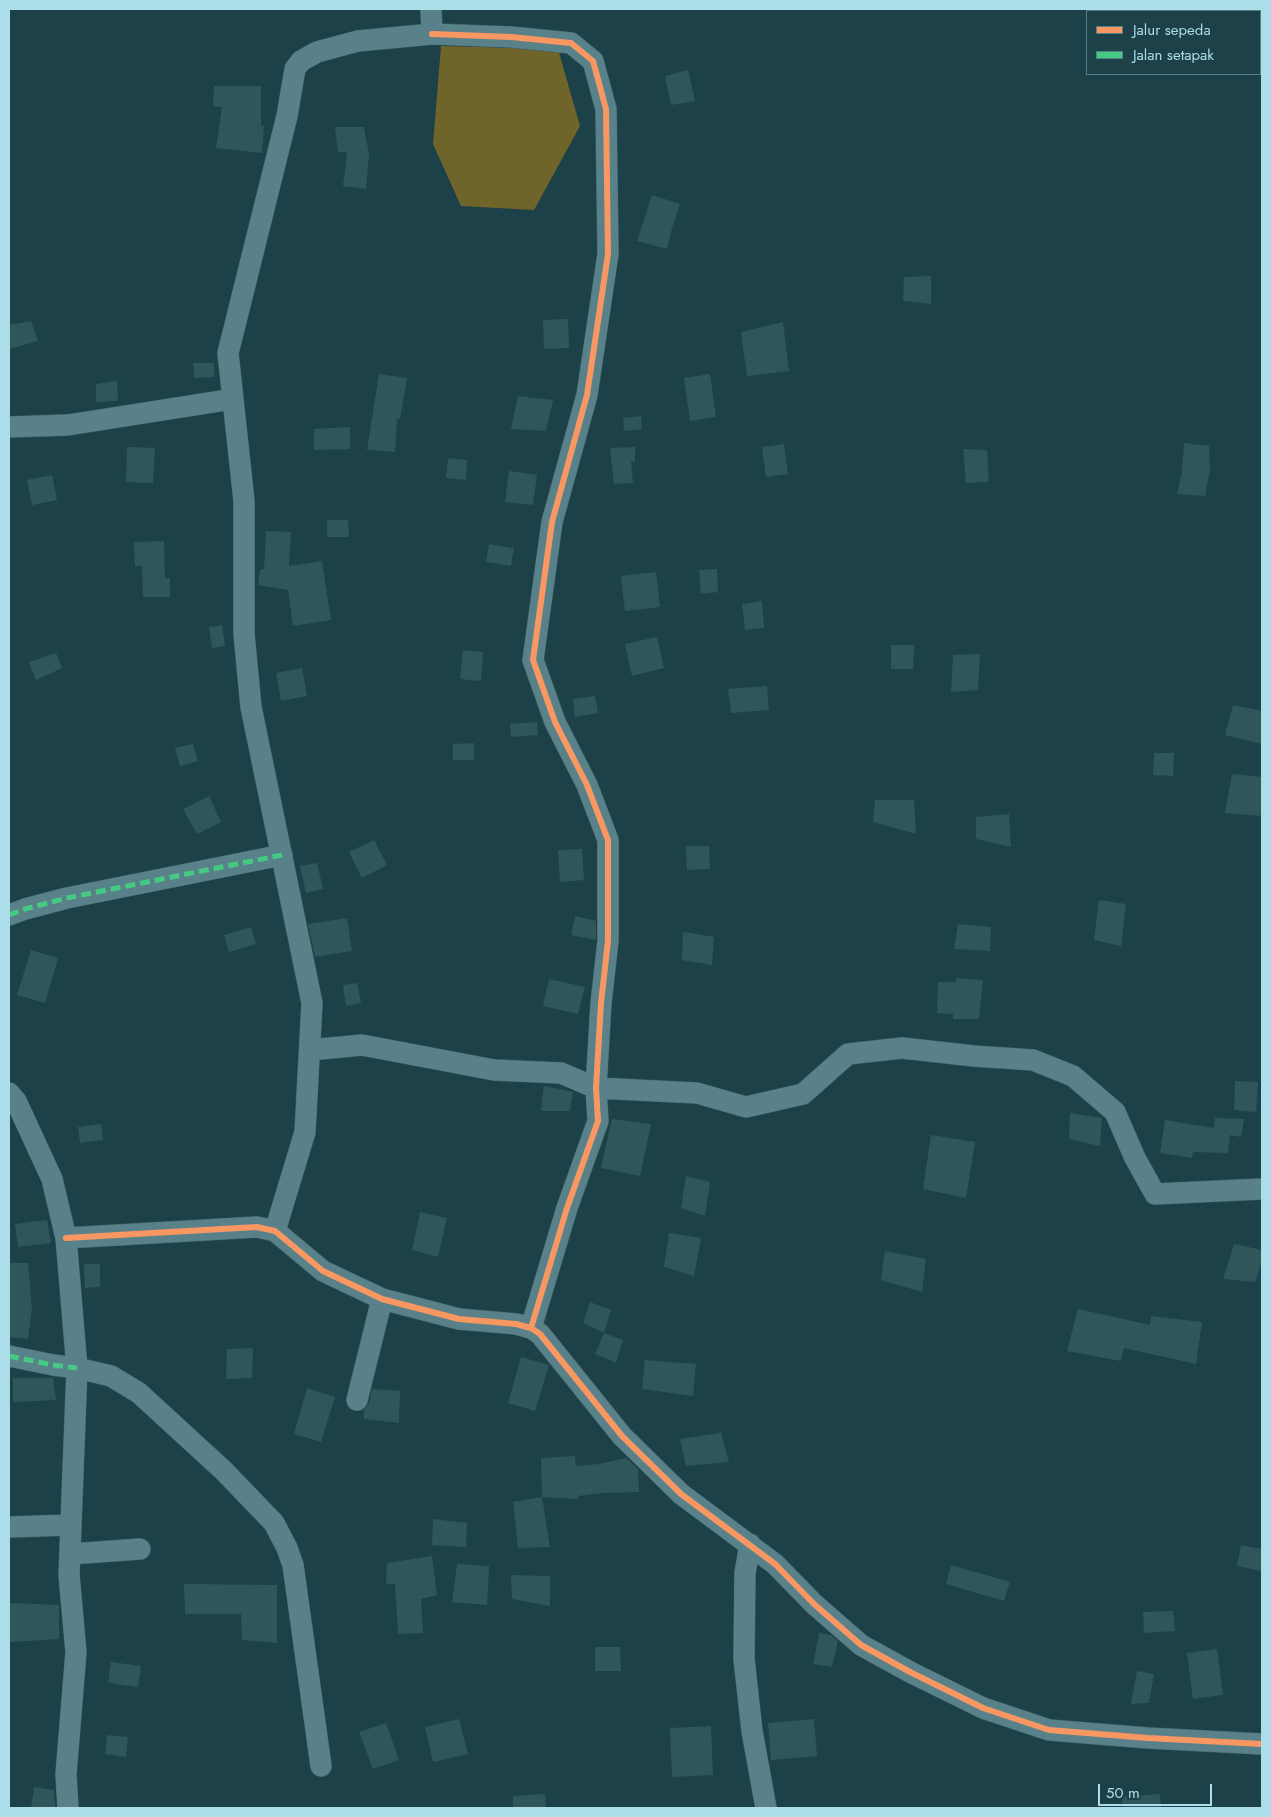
<!DOCTYPE html>
<html>
<head>
<meta charset="utf-8">
<style>
	body { margin:0 }
	#map { position:relative; width:1271px; height:1817px; overflow:hidden; background:#1d4148; font-family:Jost,sans-serif }
	canvas { display:block }
	.frame { position:absolute; inset:0; border:10px solid #acdee9; pointer-events:none }
	.legend { position:absolute; left:1086px; top:10px; width:175px; height:65px; box-sizing:border-box; background:#1d4148; border:1px solid #568088; margin:0; padding:6px 9px; list-style:none; font-size:15px; color:#acdee9 }
	.legend li { display:flex; align-items:center; gap:10px; height:25px }
	.legend b { width:25px; border:1px solid #568088 }
	.scale { position:absolute; left:1098px; top:1784px; width:114px; height:22px; box-sizing:border-box; border:2px solid #acdee9; border-top:0; padding-left:6px; font-size:15px; line-height:18px; white-space:nowrap; color:#acdee9; -webkit-text-stroke:4px #1d4148; paint-order:stroke }
</style>
</head>
<body>
<div id="map">
<canvas width="1271" height="1817"></canvas>
<div class="frame"></div>
<ul class="legend">
<li><b style="height:6px;background:#f99763"></b>Jalur sepeda</li>
<li><b style="height:6px;background:#46c982"></b>Jalan setapak</li>
</ul>
<div class="scale">50 m</div>
</div>
<script>
const ctx = document.querySelector('canvas').getContext('2d');
ctx.lineJoin = 'round';
function fillPath(path, color) { ctx.fillStyle = color; ctx.fill(path, 'evenodd'); }
function stroke(path, color, width, dash) { ctx.strokeStyle = color; ctx.lineWidth = width; ctx.lineCap = dash ? 'butt' : 'round'; ctx.setLineDash(dash || []); ctx.stroke(path); }
fillPath(new Path2D(`
	M441,46L558,49L580,126L534,210L461,206L433,144Z`), '#6f642a');
fillPath(new Path2D(`
	M688,70L695,101L671,105L665,76Z
	M214,86H261V126H264L262,153L216,148L222,107L213,106Z
	M335,127H364L369,154L366,189L343,186L347,152H338Z
	M652,195L680,204L672,228L667,249L637,241Z
	M931,276V304L903,301L904,277Z
	M568,319L569,348L544,349L543,320Z
	M31,321L38,341L9,349V325Z
	M783,322L789,371L747,376L741,332Z
	M193,363H214V377L194,378Z
	M379,374L407,378L400,419H397L395,452L367,450Z
	M710,374L716,417L690,421L684,378Z
	M117,381L118,401L96,402V384Z
	M518,396L553,400L546,431L511,429Z
	M641,416L642,429L624,431L623,418Z
	M350,427V449L314,450V429Z
	M1184,443L1209,446L1210,469L1205,496L1177,494L1182,472Z
	M784,444L788,474L766,477L762,447Z
	M127,447L155,448L153,483L126,482Z
	M635,447V462H631L633,483L614,484L610,448Z
	M963,449L987,450L989,482L966,483Z
	M448,458L467,460L466,480L446,478Z
	M509,471L537,475L533,505L505,502Z
	M52,475L57,500L32,505L27,480Z
	M327,520H348L349,537H327Z
	M266,531L291,532L289,566L322,561L331,620L293,626L288,590L258,585L260,570L264,569Z
	M164,541L165,578H170V597H143L142,566H135L134,542Z
	M489,544L514,548L511,566L486,562Z
	M717,569L718,592L701,594L699,570Z
	M656,572L660,607L625,611L621,576Z
	M762,601L764,628L745,630L742,604Z
	M222,625L225,646L212,648L209,627Z
	M657,637L664,668L632,676L625,644Z
	M891,645H914L913,669H891Z
	M463,650L483,652L481,681L460,679Z
	M56,653L62,668L36,680L29,662Z
	M980,654L978,690L951,692L953,655Z
	M302,668L307,696L281,701L276,673Z
	M767,686L769,710L731,713L728,689Z
	M595,696L598,713L575,717L573,699Z
	M1233,705L1262,711V744L1225,735Z
	M537,722L538,735L511,737L510,724Z
	M474,743V760H453V744Z
	M193,744L198,761L180,766L175,748Z
	M1154,753H1174L1173,776L1153,775Z
	M1232,774L1262,777V807L1260,816L1225,813Z
	M209,796L221,822L197,834L183,809Z
	M875,800H914L916,834L873,822Z
	M1009,814L1011,847L976,839V817Z
	M374,840L387,865L362,878L349,852Z
	M686,846H709L710,869L687,870Z
	M582,849L584,880L560,882L558,850Z
	M317,863L323,889L306,893L300,866Z
	M1099,900L1126,904L1121,946L1094,940Z
	M575,916L596,921V940L571,935Z
	M347,918L352,951L315,957L308,924Z
	M958,924L991,927L990,951L954,949Z
	M251,927L256,944L229,952L224,935Z
	M683,932L714,937L712,965L682,960Z
	M31,950L58,958L45,1003L17,995Z
	M956,978L983,980L979,1019H953V1014L937,1013L938,982H956Z
	M549,979L585,987L578,1014L543,1006Z
	M357,983L361,1003L346,1006L343,985Z
	M1235,1081L1258,1082L1256,1112L1234,1110Z
	M544,1086L573,1092L570,1111H541Z
	M1070,1113L1102,1118L1100,1146L1069,1139Z
	M1215,1118L1244,1119L1241,1137L1230,1135L1228,1153L1193,1152L1192,1158L1160,1153L1165,1120L1214,1128Z
	M612,1119L651,1124L640,1176L601,1168Z
	M101,1124L103,1140L80,1143L78,1127Z
	M931,1135L975,1142L966,1198L923,1189Z
	M686,1176L710,1182L705,1216L681,1208Z
	M420,1212L447,1218L438,1257L412,1250Z
	M47,1220L51,1243L18,1247L15,1224Z
	M669,1233L701,1238L694,1276L664,1267Z
	M1234,1244L1262,1250V1261L1255,1282L1223,1279Z
	M885,1251L926,1259L922,1292L881,1280Z
	M9,1263H28L32,1307L28,1339L9,1337Z
	M84,1264H100V1287L85,1288Z
	M590,1302L611,1310L604,1333L583,1323Z
	M1078,1309L1150,1325L1151,1316L1202,1322L1196,1364L1124,1348L1121,1361L1067,1351Z
	M604,1333L623,1340L616,1363L595,1354Z
	M253,1348L252,1378L226,1379L227,1349Z
	M521,1357L549,1365L535,1411L508,1403Z
	M645,1360L696,1364L693,1396L642,1389Z
	M13,1378H53L56,1400L13,1402Z
	M307,1388L335,1397L321,1442L294,1434Z
	M372,1389L400,1391L399,1423L364,1419V1410L369,1403Z
	M721,1433L729,1462L686,1466L680,1439Z
	M575,1456L576,1466L599,1464L626,1458L638,1469L639,1492L602,1493L578,1496V1499L542,1497L541,1458Z
	M542,1497L550,1547L518,1548L513,1502Z
	M433,1519L467,1523L466,1547L432,1545Z
	M1241,1545L1262,1549V1571L1237,1566Z
	M432,1556L437,1595L421,1599L423,1633L398,1634L395,1584H386L387,1563Z
	M457,1564L489,1566L487,1605L452,1602Z
	M951,1565L1010,1582L1004,1601L946,1584Z
	M511,1575L550,1576V1606L512,1599Z
	M184,1584L277,1585V1643L242,1640L241,1614H185Z
	M9,1603L59,1605V1639L10,1642Z
	M1173,1611L1175,1631L1144,1633L1143,1612Z
	M819,1633L831,1635L838,1641L832,1667L813,1664Z
	M595,1647H620L621,1671H595Z
	M1217,1649L1223,1695L1193,1699L1187,1653Z
	M111,1662L141,1666L138,1687L108,1683Z
	M1137,1671L1154,1674L1149,1703L1131,1704Z
	M459,1719L468,1754L433,1762L425,1727Z
	M814,1719L817,1756L771,1760L768,1723Z
	M386,1723L399,1760L373,1769L359,1732Z
	M711,1726L713,1775L672,1777L670,1728Z
	M107,1735L128,1737L126,1757L105,1754Z
	M34,1787L54,1790L55,1808H31Z
	M545,1794L546,1808H513V1796Z
	M1160,1794L1161,1808H1123L1122,1797Z`), '#2f575b');
const minor = new Path2D(`
	M432,34L511,37L571,43L593,61L606,109L608,254L587,395L552,522L533,660L555,722L587,785L608,840V941L601,1003L596,1088L598,1121L567,1208L531,1328
	M9,427L68,425L233,399
	M9,915L25,909L67,898L282,855
	M310,1050L362,1045L494,1070L561,1073L596,1088L697,1093L746,1107L803,1094L848,1054L902,1048L974,1056L1033,1060L1073,1076L1115,1112L1135,1158L1155,1194L1262,1189
	M9,1093L16,1101L52,1179L66,1238L77,1368L69,1575L76,1652L66,1774L68,1808
	M275,1231L305,1132L312,1003L251,707L244,634V501L228,353L287,116L295,69L301,61L317,52L358,41L432,34L431,9
	M66,1238L257,1227L275,1231L323,1271L382,1299L459,1319L516,1324L531,1328L540,1334L622,1436L681,1494L775,1564L814,1604L861,1645L910,1672L983,1708L1049,1730L1148,1738L1262,1744
	M9,1356L53,1365L77,1368L111,1376L139,1393L224,1471L274,1523L287,1548L293,1565L321,1766
	M357,1400L382,1299
	M9,1527L70,1525
	M750,1544L745,1573L744,1659L752,1731L766,1808
	M70,1554L140,1549`);
stroke(minor, '#415f66', 22);
stroke(minor, '#588189', 21);
stroke(new Path2D(`
	M9,915L25,909L67,898L282,855
	M9,1356L53,1365L77,1368`), '#46c982', 5, [10, 5]);
stroke(new Path2D(`
	M432,34L511,37L571,43L593,61L606,109L608,254L587,395L552,522L533,660L555,722L587,785L608,840V941L601,1003L596,1088L598,1121L567,1208L531,1328
	M66,1238L257,1227L275,1231L323,1271L382,1299L459,1319L516,1324L531,1328L540,1334L622,1436L681,1494L775,1564L814,1604L861,1645L910,1672L983,1708L1049,1730L1148,1738L1262,1744`), '#f99763', 6);
</script>
</body>
</html>
